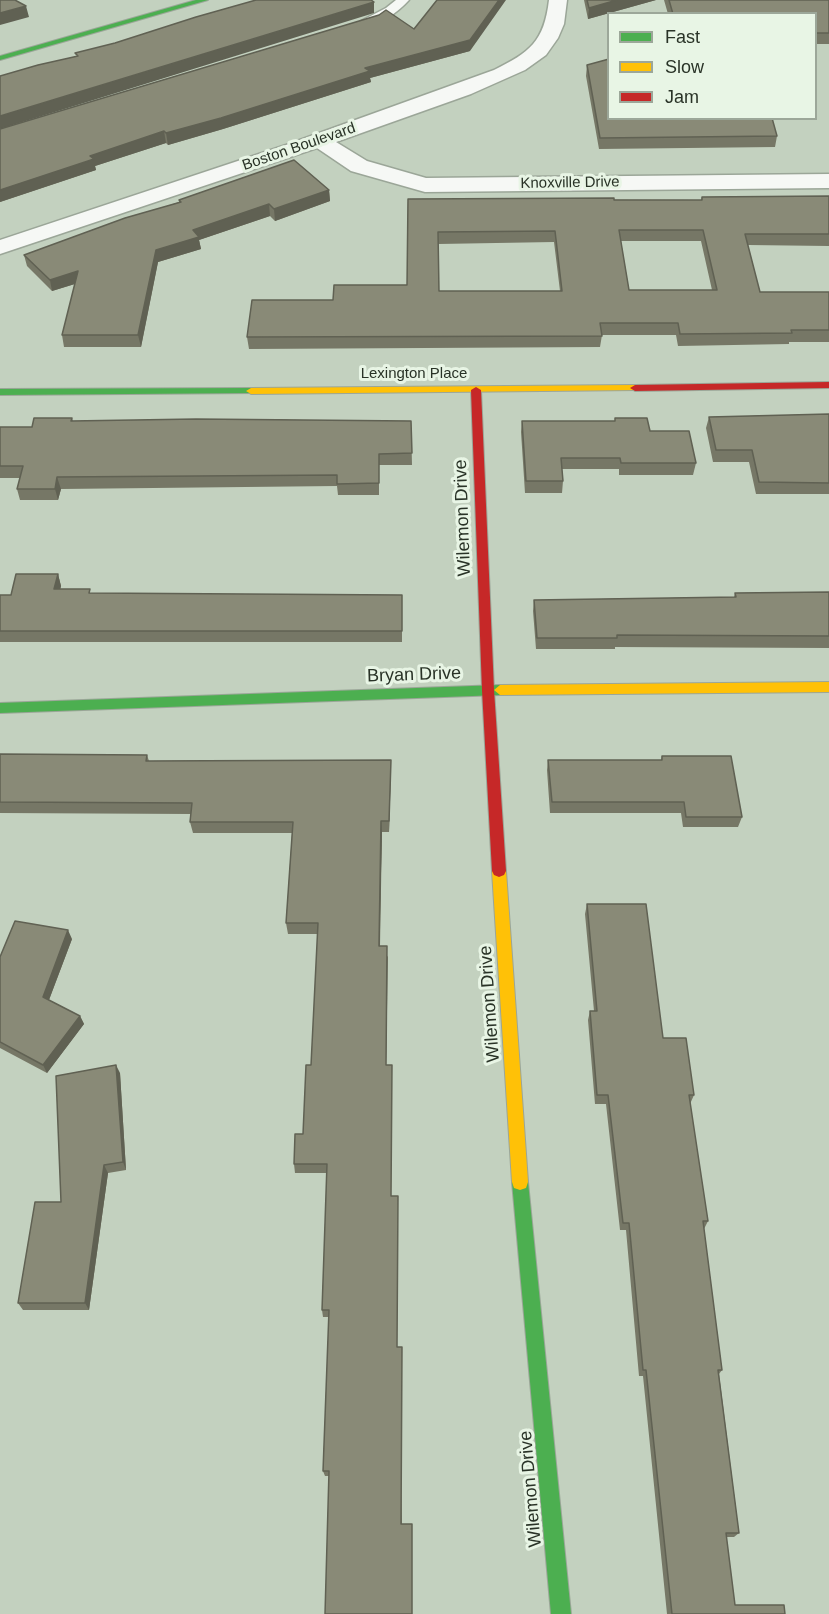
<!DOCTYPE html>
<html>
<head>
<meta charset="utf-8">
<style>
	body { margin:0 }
	#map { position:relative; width:829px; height:1614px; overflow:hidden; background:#c3d1bf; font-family:Arial,sans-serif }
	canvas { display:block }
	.legend { position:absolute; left:607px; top:12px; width:210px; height:108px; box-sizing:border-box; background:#e8f5e5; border:2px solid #9ca799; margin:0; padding:8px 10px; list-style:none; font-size:18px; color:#293327 }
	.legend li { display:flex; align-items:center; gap:12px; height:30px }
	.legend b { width:30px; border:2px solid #9ca799 }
</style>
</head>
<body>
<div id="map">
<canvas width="829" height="1614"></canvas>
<ul class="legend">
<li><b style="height:8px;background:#4caf50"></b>Fast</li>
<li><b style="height:8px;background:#ffc107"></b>Slow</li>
<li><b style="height:8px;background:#c62828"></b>Jam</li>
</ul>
</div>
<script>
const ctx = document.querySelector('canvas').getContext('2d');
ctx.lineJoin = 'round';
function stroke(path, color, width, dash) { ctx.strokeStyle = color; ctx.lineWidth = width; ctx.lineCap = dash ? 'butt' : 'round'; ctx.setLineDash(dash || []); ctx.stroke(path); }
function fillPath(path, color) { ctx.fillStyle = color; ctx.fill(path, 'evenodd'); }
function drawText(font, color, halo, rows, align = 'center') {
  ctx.font = font + ' Arial,sans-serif'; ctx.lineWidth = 6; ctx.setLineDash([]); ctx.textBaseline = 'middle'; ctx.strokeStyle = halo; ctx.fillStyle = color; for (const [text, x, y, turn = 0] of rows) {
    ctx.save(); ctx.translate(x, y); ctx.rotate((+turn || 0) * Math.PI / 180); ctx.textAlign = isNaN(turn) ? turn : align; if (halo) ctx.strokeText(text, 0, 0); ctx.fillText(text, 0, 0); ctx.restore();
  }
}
const lane = new Path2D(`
	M396,0H409C399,11 376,29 361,27V21L386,8Z`);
const street = new Path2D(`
	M549,0H567L564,24L558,38L546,55L525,70L471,94L336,142L367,161L426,178L829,174V188L425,192L351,171L317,148L0,254V240L286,145L494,70C530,52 544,42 549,0Z`);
const fast = new Path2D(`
	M196,0H208L0,60V56Z
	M251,388L255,389V393L0,395V389Z
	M500,685L506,690L500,695L0,713V703Z
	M520,1174L526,1176L528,1182L571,1614H551L512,1182L514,1176Z`);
const slow = new Path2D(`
	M635,385L640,388L639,390L251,394L246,391L251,388Z
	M829,682V692L500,695L494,690L500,685Z
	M499,865L504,867L506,871L528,1182L526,1188L520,1190L514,1188L512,1182L492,871L494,867Z`);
const jam = new Path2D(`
	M829,382V388L635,391L630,388L635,385Z
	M476,387L481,390L494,690L506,871L504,875L499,877L494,875L492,871L482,690L471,390Z`);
stroke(lane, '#9ba698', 3);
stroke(street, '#9ba698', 3);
stroke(fast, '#9ba698', 2);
stroke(slow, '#9ba698', 2);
stroke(jam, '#9ba698', 2);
fillPath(lane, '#f6f8f5');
fillPath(street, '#f6f8f5');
fillPath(fast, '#4caf50');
fillPath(slow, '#ffc107');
fillPath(jam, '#c62828');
fillPath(new Path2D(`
	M584,0H656L588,19Z
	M664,0H829V44H816V14H668Z
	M414,29L470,51L370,78L371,82L223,129L168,145L166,143L95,166L96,170L0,202V129Z
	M587,65L609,118L777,136L775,147L599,149L586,76Z
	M329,190L330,201L275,221L270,216L199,240L201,249L158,262L141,347H64L62,335L75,284L52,291L27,266L24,255L179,202V200Z
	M829,196V246L748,245L760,292H829V342H789V344L678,346L676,335H602L600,347L249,349L247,337L333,300L407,285L408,199L701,200L702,197ZM621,241H701L712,290H629ZM554,242L560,291H439L438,244Z
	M829,414V494H756L749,462H713L706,428L709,417Z
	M72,418L73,421H411L412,465H379V495H338L337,486L61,489L58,500H20L17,489L20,478H0V427H32Z
	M615,418L650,431L696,463L693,475H619V469H562L563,481L562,493H525L521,432L522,421H615Z
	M58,574L61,586L60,589L91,594L402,595V642H0V595H11Z
	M829,592V648L615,647V649H536L533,611L534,600L734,597L735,593Z
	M0,754L147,755L149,761L391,760L389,832H382L380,946L388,957L386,1065L397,1347L402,1524L412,1614L329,1476H325L323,1471L329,1317H323L322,1310L327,1173H295L294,1164L303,1134L311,1065L318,934H288L286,923L292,833H193L190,822L191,814L0,813Z
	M662,756L742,817L738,827H683L681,813H550L547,770L548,760H661Z
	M587,904L694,1095L690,1104L708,1221L704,1229L722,1370L719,1374L739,1533L734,1537H726L735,1605L785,1614H667L643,1376H639L626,1230H620L606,1104H595L588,1020L590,1011H594L585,914Z
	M72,939L49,1000L80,1016L84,1024L47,1073L0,1048V957Z
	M120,1073L126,1170L108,1173L89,1310H23L18,1303L61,1202Z`), '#767766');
fillPath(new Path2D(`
	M499,0H506L470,51L370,78L371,82L223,129L168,145L166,133L365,68Z
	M617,0H656L588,19L589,8Z
	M374,2V13L0,129V116Z
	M26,6L29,17L0,25V13Z
	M164,131L166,143L95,166L96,170L0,202V190L90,156Z
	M329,190L330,201L275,221L274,209Z
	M269,204L270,216L199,240L201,249L158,262L141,347L138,335L156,250L193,230Z
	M78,271L81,282L52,291L50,280Z
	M57,477L61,489L58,500L55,489Z
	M58,574L61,586L58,600L54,589Z
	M391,760V771L389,832V821Z
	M381,821L382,832L379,957V946Z
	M68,930L72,939L47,1005L43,997Z
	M80,1016L84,1024L47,1073L43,1065Z
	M116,1065L120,1073L126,1170L123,1162Z
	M104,1165L108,1173L89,1310L85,1303Z`), '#606153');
const building = new Path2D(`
	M0,0H15L26,6L0,13Z
	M256,0H371L374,2L0,116V76L38,65L78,56L75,53L115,43L196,17Z
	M437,0H499L470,40L365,68L370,71L221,118L166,133L164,131L90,156L94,159L0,190V129L379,15L386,10L414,29Z
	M587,0H617L589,8Z
	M669,0H829V33H816V14H673Z
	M609,59V118H772L777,136L600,138L587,65Z
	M294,160L329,190L274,209L269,204L193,230L199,237L156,250L138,335H62L78,271L50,280L24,255L125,218L181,202L179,200Z
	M829,196V234H745L760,292H829V330H791L792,333L680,334L678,323H600L602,336L247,337L252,300H333L334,285H407L408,199L614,198V200H702V197ZM619,230H703L717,290H629ZM555,231L562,291H439L438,232Z
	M829,414V483L759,482L752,450H716L709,417Z
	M34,418H72L71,421L196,419L411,421L412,453L379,454V483L337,484V475L57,477L55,489H17L23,466H0V427H32Z
	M615,418H647L650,431H689L696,463H621L620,458H561L563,481H526L522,421H615Z
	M16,574H58L54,589H90L89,593L402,595V631H0V595H11Z
	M829,592V636L617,635V638H537L534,600L736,597L735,593Z
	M0,754L147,755L146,761L391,760L389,821H381L379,946H387L386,1065H392L391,1196H398L397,1347H402L401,1524H412V1614H325L329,1471H323L329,1310H322L327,1164H294L295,1134H303L306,1065H311L318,923H286L293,822H190L192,803L0,802Z
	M662,756H731L742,817H686L684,802H552L548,760H662Z
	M587,904H646L663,1038H686L694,1095H689L708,1221H703L722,1370H718L739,1533H726L735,1605H784L785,1614H672L646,1370H643L629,1223H623L608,1095H597L590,1011H597Z
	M15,921L68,930L43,997L80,1016L43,1065L0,1042V957Z
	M116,1065L123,1162L104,1165L85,1303H18L35,1202H61L56,1076Z`);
fillPath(building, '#898a77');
stroke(building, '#606153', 1.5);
drawText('15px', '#293327', '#e8f5e5', [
	["Boston Boulevard",299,147,-19],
	["Knoxville Drive",570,183,-1],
	["Lexington Place",414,374]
]);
drawText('18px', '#293327', '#e8f5e5', [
	["Wilemon Drive",463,518,-92],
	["Bryan Drive",414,675,-2],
	["Wilemon Drive",490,1004,-94],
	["Wilemon Drive",531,1489,-95]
]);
</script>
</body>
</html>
